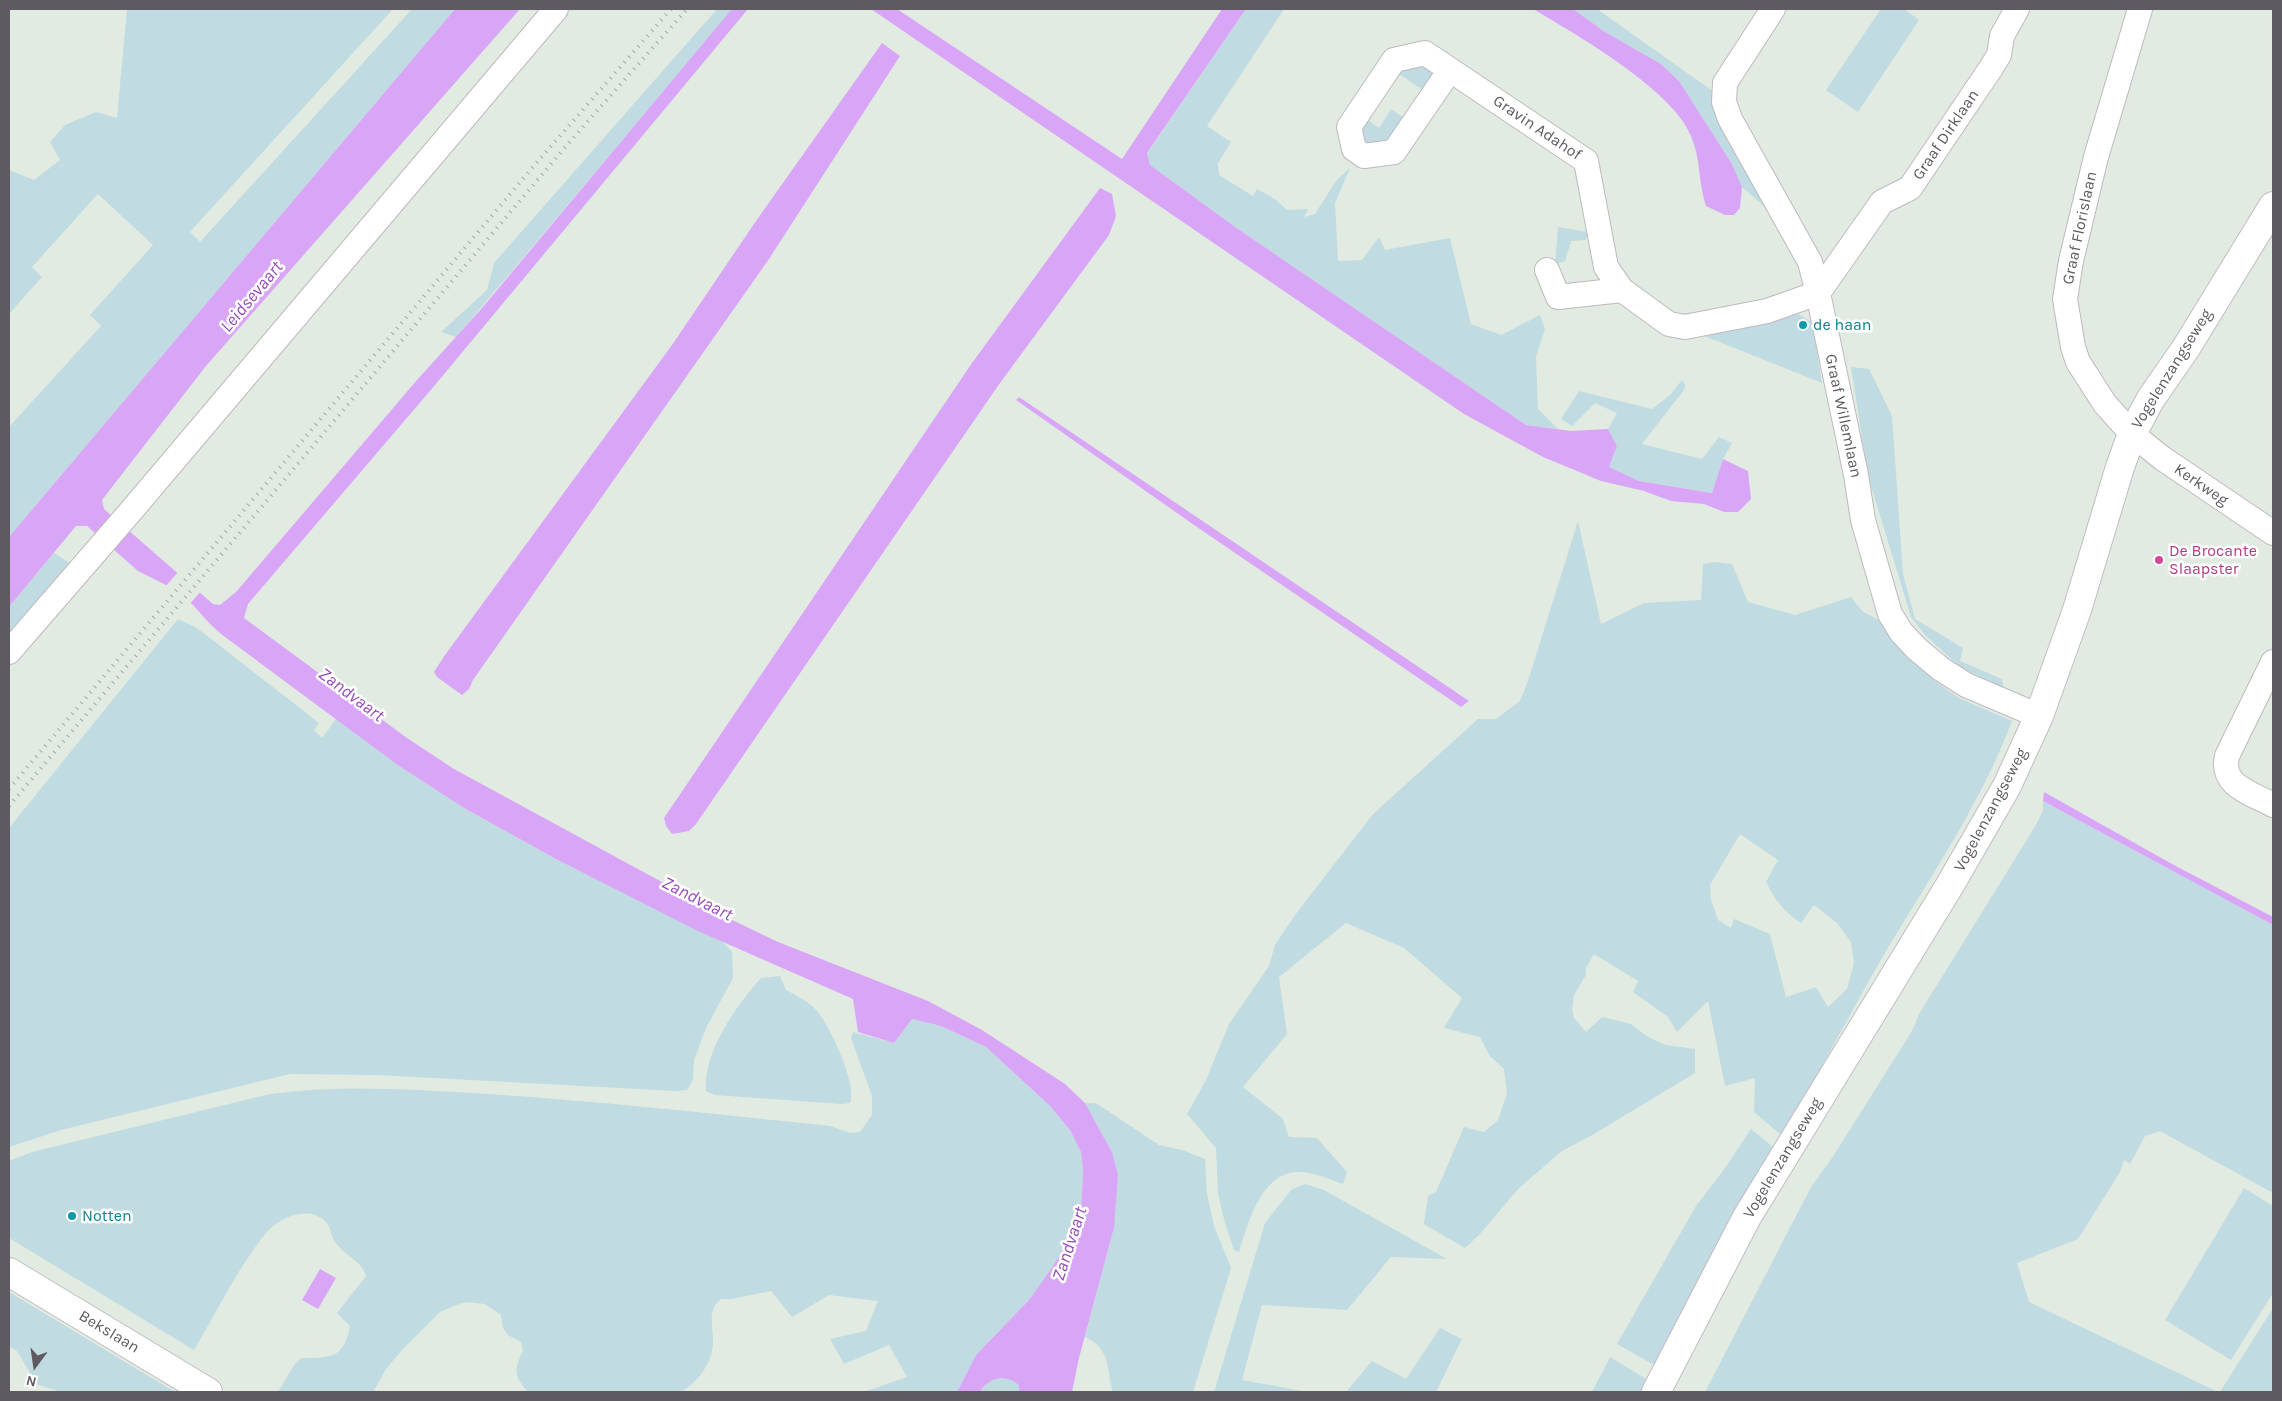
<!DOCTYPE html>
<html>
<head>
<meta charset="utf-8">
<style>
	body { margin:0 }
	#map { position:relative; width:2282px; height:1401px; overflow:hidden; background:#e2ebe1; font-family:Karla,sans-serif }
	canvas { display:block }
	.frame { position:absolute; inset:0; border:10px solid #5f5a61; pointer-events:none }
	.north { position:absolute; left:10px; top:1341px; width:50px; height:50px; -webkit-text-stroke:4px #fff; paint-order:stroke; rotate:194deg; font-size:14px; font-weight:700; line-height:20px; text-align:center; color:#5f5a61 }
	.north::after { content:''; display:block; margin:auto; width:18px; height:22px; background:#5f5a61; clip-path:polygon(50% 0,100% 100%,50% 72%,0 100%) }
</style>
</head>
<body>
<div id="map">
<canvas width="2282" height="1401"></canvas>
<div class="frame"></div>
<div class="north">N</div>
</div>
<script>
const ctx = document.querySelector('canvas').getContext('2d');
ctx.lineJoin = 'round';
function fillPath(path, color) { ctx.fillStyle = color; ctx.fill(path, 'evenodd'); }
function stroke(path, color, width, dash) { ctx.strokeStyle = color; ctx.lineWidth = width; ctx.lineCap = dash ? 'butt' : 'round'; ctx.setLineDash(dash || []); ctx.stroke(path); }
function drawText(font, color, halo, rows, align = 'center') {
  ctx.font = font + ' Karla,sans-serif'; ctx.lineWidth = 5; ctx.setLineDash([]); ctx.textBaseline = 'middle'; ctx.strokeStyle = halo; ctx.fillStyle = color; for (const [text, x, y, turn = 0] of rows) {
    ctx.save(); ctx.translate(x, y); ctx.rotate((+turn || 0) * Math.PI / 180); ctx.textAlign = isNaN(turn) ? turn : align; if (halo) ctx.strokeText(text, 0, 0); ctx.fillText(text, 0, 0); ctx.restore();
  }
}
fillPath(new Path2D(`
	M127,9H393L190,232L200,242L412,9H455L9,537V427L101,326L90,315L153,245L98,194L32,267L42,277L9,314V170L34,180L60,160L50,142L65,125L96,112L117,118Z
	M717,9H733L456,337L441,332L487,290L494,263Z
	M1246,9H1284L1207,126L1231,142L1218,163L1219,175L1253,196L1257,189L1275,199L1287,210L1308,209L1304,217L1315,214L1336,181L1350,168L1335,203L1338,261L1362,260L1379,237L1385,250L1450,238L1471,324L1501,335L1540,315L1545,329L1536,357L1538,409L1558,429L1526,425L1238,229L1150,165L1147,154Z
	M1573,9H1597L1714,92L1765,207L1742,187L1732,164L1679,81L1661,64L1605,32Z
	M1881,9H1904L1919,20L1858,112L1826,90Z
	M1414,59L1440,70L1424,91L1395,71Z
	M1391,109L1407,120L1382,147L1364,143L1359,130L1364,117L1379,128Z
	M1558,227L1588,232L1586,240L1571,241L1565,261L1555,264Z
	M1796,313L1812,322L1822,383L1702,335L1731,325L1733,331Z
	M1851,367L1869,369L1892,416L1903,574L1915,619L1963,648L1960,661L2002,679L2004,689L1959,666L1926,636L1911,617L1868,476Z
	M1682,380L1685,385L1684,390L1642,444L1702,459L1719,437L1732,443L1723,459L1712,493L1639,481L1609,467L1617,446L1608,429L1617,413L1595,403L1572,426L1561,419L1579,391L1652,409L1670,395Z
	M1578,521L1601,624L1644,603L1701,600L1703,564L1715,562L1732,564L1748,602L1795,615L1851,597L1862,611L1882,622L1892,640L1936,682L1959,698L2012,721C1981,803 1931,876 1886,951C1853,1008 1822,1067 1790,1124L1780,1134L1754,1112L1755,1078L1725,1086L1708,1001L1677,1032L1668,1017L1633,992L1638,981L1594,954L1586,968V975L1574,995L1572,1009L1574,1018L1586,1032L1602,1017L1631,1024L1648,1037L1666,1045L1695,1049V1073L1594,1134L1562,1151L1519,1188L1479,1235L1465,1248L1424,1224L1428,1196L1436,1192L1464,1127L1484,1132L1498,1120L1507,1094L1504,1069L1489,1055L1480,1037L1444,1028L1462,998L1404,948L1346,923L1279,977L1287,1034L1243,1087L1283,1119L1289,1137L1317,1138L1347,1172L1343,1184C1332,1180 1320,1175 1309,1173C1264,1163 1249,1220 1239,1252L1234,1250L1225,1223L1218,1194L1216,1148L1187,1114L1206,1080L1229,1024L1269,966L1275,945L1295,915L1373,814L1478,719H1496L1520,701L1528,681ZM1740,834L1778,860L1766,882C1775,900 1784,912 1801,923L1814,905L1837,923L1851,942L1854,963L1847,989L1828,1007L1816,987L1786,997L1770,934L1734,919L1731,928L1718,920L1711,900L1710,885Z
	M54,553L71,564L9,638V607Z
	M178,619L197,628L319,723L314,730L322,738L336,719L399,766L464,808L554,858L723,942L732,952L733,978L706,1028L694,1060L693,1080L687,1090L675,1091L378,1075L290,1074L61,1130L9,1147V828Z
	M2043,801L2273,925V1193L2160,1131L2145,1136L2130,1164L2124,1160L2120,1172L2078,1239L2017,1263L2029,1302L2218,1392H1705L1811,1187L1832,1158L1912,1031L1919,1014L2036,825L2043,810Z
	M780,976L786,990C797,996 810,1002 818,1012C830,1027 858,1085 850,1103L842,1104L715,1095L706,1091C703,1052 736,1006 761,978Z
	M912,1019L941,1026L986,1047L1050,1106L1070,1130L1081,1152L1083,1172L1081,1208L1073,1234L1051,1269L1029,1300L976,1355L957,1392H864L907,1377L889,1345L844,1364L830,1339L866,1331L878,1301L829,1295L792,1317L771,1291L732,1299H721C706,1311 714,1326 713,1343C712,1363 699,1381 682,1391L528,1392C513,1374 514,1371 523,1350L521,1342L508,1335L503,1328L501,1315L485,1304L466,1302L456,1305L440,1312L402,1350L386,1369L373,1392H278L295,1364L301,1358C330,1358 344,1359 350,1326L337,1313L366,1276C363,1261 342,1255 334,1240C330,1233 331,1226 324,1220C306,1206 280,1217 266,1233C239,1266 216,1313 194,1350L9,1238V1161L32,1152L270,1094C343,1084 415,1090 489,1094C593,1101 697,1112 802,1123L830,1126L850,1133L860,1132L872,1115V1096L851,1038L853,1032L894,1043Z
	M1085,1103H1096L1159,1145L1182,1150L1205,1159L1207,1194L1214,1226L1231,1268L1193,1392H1113C1106,1369 1111,1348 1085,1337L1114,1228L1112,1152Z
	M1751,1129L1787,1158L1672,1375L1617,1344L1696,1206L1725,1168Z
	M1305,1184L1324,1190L1447,1259L1391,1257L1347,1310L1262,1305L1242,1380L1308,1392H1214L1265,1223L1291,1190Z
	M2244,1188L2273,1206V1293L2231,1360L2165,1320Z
	M9,1292L175,1392H61L36,1384L18,1352L9,1346Z
	M2273,1308V1392H2220Z
	M1440,1328L1462,1339L1436,1392H1346L1372,1361L1406,1379Z
	M1610,1357L1664,1390L1663,1392H1592Z
	M1000,1377L1011,1378L1019,1385V1392H980L989,1381Z`), '#c0dbe1');
fillPath(new Path2D(`
	M455,9H520L206,366L102,500L104,509L213,604L220,605L236,592L417,380L482,308L732,9H748L435,385L248,604L244,618L407,738L454,769L728,918L778,942L928,1001L982,1030L1065,1084L1085,1103L1112,1152L1118,1175L1114,1228L1079,1358L1072,1392H1019V1385C1005,1373 989,1377 980,1392H957L976,1355L1029,1300L1051,1269L1073,1234L1081,1208L1083,1172L1081,1152L1070,1130L1050,1106L986,1047L941,1026L912,1019L894,1043L858,1032L853,999L698,931L554,858L464,808L399,766L221,634L210,624L193,605L168,586L138,571L87,526H76L9,607V537Z
	M871,9H897L1122,159L1222,9H1246L1147,153L1150,165L1238,229L1526,425L1571,431L1608,429L1617,446L1609,467L1639,481L1712,493L1723,459L1748,471L1751,499L1738,512H1724L1704,504L1671,501L1644,491L1601,481L1543,457L1464,414Z
	M1533,9H1573L1605,32L1661,64L1679,81L1732,164L1742,187L1740,208L1734,215H1725L1706,206C1698,183 1701,159 1691,136C1673,90 1577,35 1533,9Z
	M882,43L900,56L769,259L473,680L469,689L462,695L437,677L434,672L445,655L672,345L756,221Z
	M1100,188L1112,194L1116,216L1109,235L1000,383L696,824L689,831L672,834L666,826L664,818L972,363Z
	M1019,397L1469,701L1461,707L1194,525L1016,400Z
	M2044,792L2172,864L2273,917V925L2043,801Z
	M320,1269L336,1278L318,1309L302,1300Z`), '#d9a6f7');
fillPath(new Path2D(`
	M179,571L202,590L189,605L165,587Z`), '#e2ebe1');
const street = new Path2D(`
	M1773,9L1725,83L1724,102L1730,119L1810,262L1818,293L1856,475L1863,520L1890,614L1901,632L1917,649L1941,669L1966,685L2039,716
	M2140,9L2096,157L2071,261L2065,299L2073,347L2078,362L2105,404L2132,434L2162,458L2273,533
	M1450,70L1394,152L1364,156L1354,149L1349,127L1394,60L1425,53L1586,161L1606,267L1622,290L1669,324L1685,327L1767,311L1818,293
	M1547,270L1558,297L1622,290
	M1818,293L1882,202L1910,188L1991,68L1999,55L2002,36L2017,9
	M9,652L131,511L556,9
	M2273,662L2227,756C2220,786 2251,793 2273,805`);
const secondary = new Path2D(`
	M9,1272L208,1392
	M1656,1392L1747,1217L1950,885L2007,786L2039,716L2077,610L2120,467L2132,434L2150,400L2186,348L2273,206`);
stroke(street, '#beb9bf', 26);
stroke(secondary, '#c2bcc4', 30);
stroke(street, '#fff', 24);
stroke(secondary, '#fff', 28);
stroke(new Path2D(`
	M9,789L532,168L671,9
	M9,806L567,145L687,9`), '#a5a4a6', 4, [1, 6]);
for (const [x, y, r, color] of [
	[1803,325,5,"#0f9aa8"],
	[2159,560,5,"#d1479c"],
	[72,1216,5,"#0f9aa8"]
]) { const dot = new Path2D(); dot.arc(x, y, r, 0, 2 * Math.PI); ctx.fillStyle = color; ctx.fill(dot); stroke(dot, '#fff', 2); }
drawText('16px', '#5f5a61', '#fff', [
	["Gravin Adahof",1537,128,34],
	["Graaf Dirklaan",1946,135,-56],
	["Graaf Florislaan",2080,228,-78],
	["Vogelenzangseweg",2172,369,-58],
	["Graaf Willemlaan",1843,416,78],
	["Kerkweg",2201,485,34],
	["Vogelenzangseweg",1991,810,-62],
	["Vogelenzangseweg",1783,1158,-59],
	["Bekslaan",109,1332,31]
]);
drawText('16px', '#0d838f', '#fff', [
	["de haan",1813,325],
	["Notten",82,1216]
], 'left');
drawText('16px', '#b23c85', '#fff', [
	["De Brocante",2169,551],
	["Slaapster",2169,569]
], 'left');
drawText('italic 18px', '#974cb7', '#fff', [
	["Leidsevaart",252,297,-50],
	["Zandvaart",351,695,37],
	["Zandvaart",697,899,27],
	["Zandvaart",1070,1244,-72]
]);
</script>
</body>
</html>
